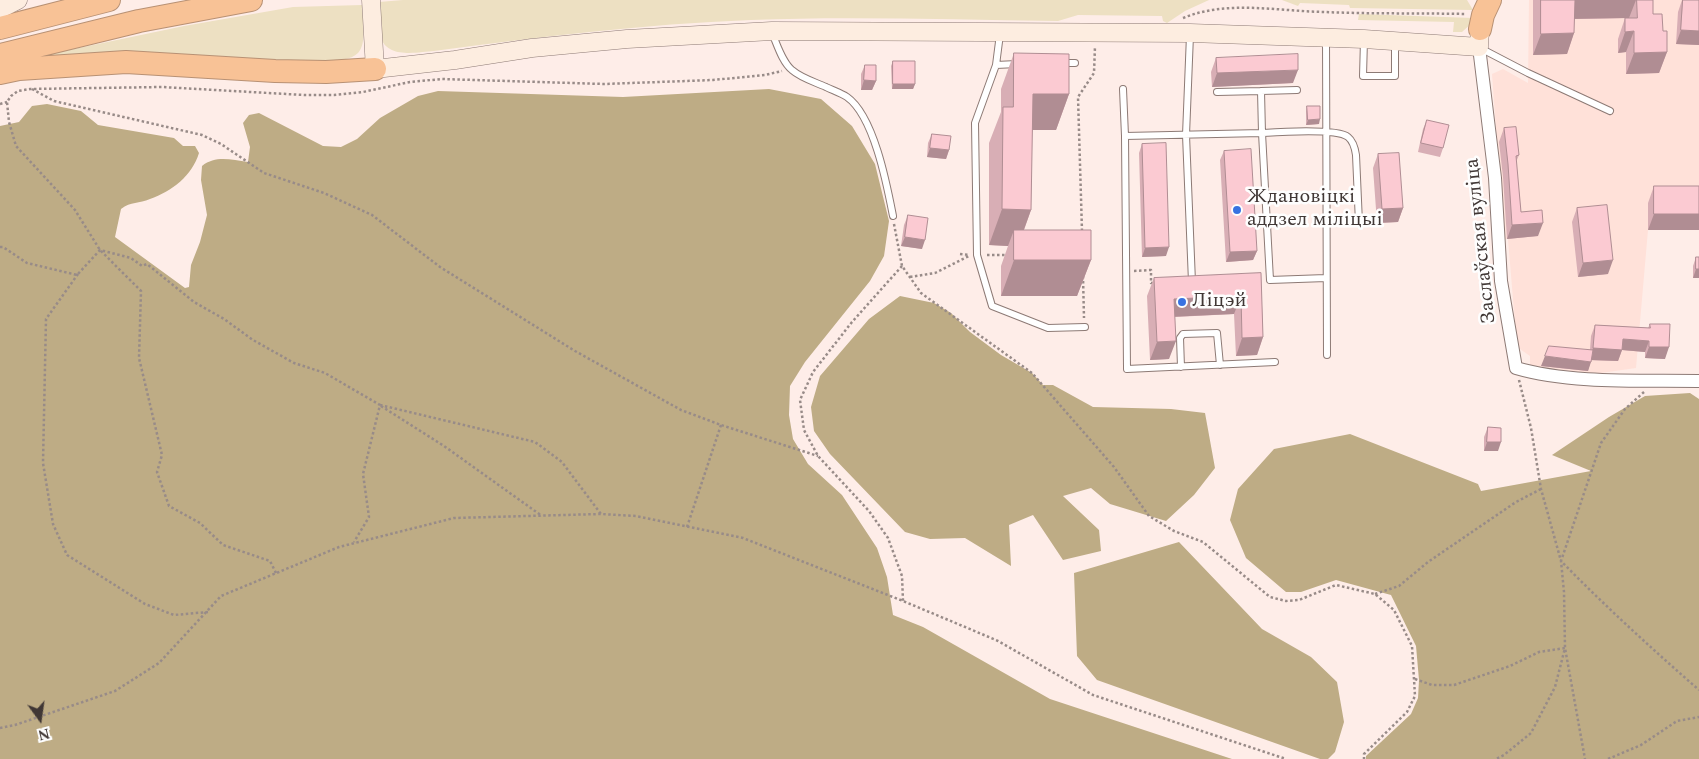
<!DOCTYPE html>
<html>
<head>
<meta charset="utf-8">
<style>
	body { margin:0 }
	#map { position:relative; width:1699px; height:759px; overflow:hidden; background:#feede8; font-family:Spectral,serif }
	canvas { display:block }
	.north { position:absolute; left:15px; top:694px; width:50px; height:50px; -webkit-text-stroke:4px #fefefe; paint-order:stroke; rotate:166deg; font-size:14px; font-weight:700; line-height:20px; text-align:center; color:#403735 }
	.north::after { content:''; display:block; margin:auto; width:18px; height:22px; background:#403735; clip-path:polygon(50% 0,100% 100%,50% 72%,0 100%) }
</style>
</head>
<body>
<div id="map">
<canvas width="1699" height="759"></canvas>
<div class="north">N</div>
</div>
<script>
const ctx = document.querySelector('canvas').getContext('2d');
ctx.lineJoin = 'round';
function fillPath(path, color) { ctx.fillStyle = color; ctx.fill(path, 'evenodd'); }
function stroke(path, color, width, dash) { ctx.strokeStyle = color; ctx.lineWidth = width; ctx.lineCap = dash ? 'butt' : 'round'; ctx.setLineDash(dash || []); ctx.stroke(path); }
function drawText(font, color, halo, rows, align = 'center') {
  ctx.font = font + ' Spectral,serif'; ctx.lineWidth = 5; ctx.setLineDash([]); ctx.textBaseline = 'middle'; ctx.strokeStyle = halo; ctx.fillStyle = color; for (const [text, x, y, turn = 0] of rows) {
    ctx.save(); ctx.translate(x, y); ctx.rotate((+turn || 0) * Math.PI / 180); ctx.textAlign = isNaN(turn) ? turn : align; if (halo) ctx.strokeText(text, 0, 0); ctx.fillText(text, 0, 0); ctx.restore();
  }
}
fillPath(new Path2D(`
	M1529,0H1699V230H1648L1636,368L1587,375L1530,366V356L1517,347L1508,239H1504L1492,74L1503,69L1528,83Z`), '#ffe1d9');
fillPath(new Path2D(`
	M403,0H1209L1185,11L1167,23L1163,21L1162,16L1078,15L1058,21C956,20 853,16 751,20C644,24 540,37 434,51C418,52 388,59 381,38C378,28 380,13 379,2Z
	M1282,0H1467L1473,10L1350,8L1349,5L1300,3L1298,6Z
	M362,5C363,17 367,44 358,53C345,66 305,60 287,60C200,58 113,59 26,59L184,26L293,7Z
	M1359,14L1473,18L1474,21L1462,32H1453L1454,22L1358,20Z`), '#ede0c2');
fillPath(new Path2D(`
	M769,89L821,99L852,126L875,164L889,221L884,256L870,281L805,362L790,386L789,415L793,439L808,464L842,495L877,548L887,577L893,615L923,627L1050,699L1232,759H0V126L19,122L32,106L47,104L81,111L98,125L174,138L183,146H195L199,153C192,176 172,191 150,199C139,204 131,201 121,209L115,237L185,288L189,287L191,265L200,242L207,215L201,180L202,166C216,155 231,160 248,162L250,147L243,123L249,115L259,113L323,146L341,147L357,139L380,118L418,96L438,91L623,97Z
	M900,296L934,303L951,313L970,332L1001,355L1032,373L1043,385H1053L1093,407L1171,409L1205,413L1215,468L1194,495L1166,521L1110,504L1091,488L1063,496L1099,530L1101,551L1063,560L1033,515L1009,525L1011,566L965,538L930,539L905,532L830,454L814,431L811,407L820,376L869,319Z
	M1690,393L1699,399V759H1366V756L1411,714L1418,698L1419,680L1416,646L1391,595L1336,580L1301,592H1286L1246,558L1230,520L1238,489L1274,449L1350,434L1478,484L1481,491L1591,471L1552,455L1609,417L1645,396Z
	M1179,542L1262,629L1311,657L1337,682L1344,722L1335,752L1328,759H1320L1097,680L1077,656L1074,573Z`), '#beac85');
const lane = new Path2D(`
	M772,33C777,44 782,62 792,70C801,78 815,82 826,87C832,90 841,93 847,97C874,116 887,185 893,216
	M1000,34L996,65L975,123L977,255L992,306L1048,328L1085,327
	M1190,35L1186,135L1192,282
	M1326,38L1327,355
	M1364,40L1363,76H1395V42
	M1480,48L1528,73L1610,111
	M1062,63H1075
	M996,65L1017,64
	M1123,89L1125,136
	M1261,91L1297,90
	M1217,92L1261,91L1262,133C1278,132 1337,128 1348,137C1353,141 1355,148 1356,155L1359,223
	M1275,362L1127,369L1125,136L1262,133L1270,280L1326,278
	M1181,367L1180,338L1183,334L1217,333L1220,365`);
const street = new Path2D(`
	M1479,47L1495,178L1501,281L1516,368C1571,384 1642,380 1699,381`);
const secondary = new Path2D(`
	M371,0L375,69L455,60L532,48L627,39L772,31L1190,33L1364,39L1479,47L1480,29
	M0,9L18,0`);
const highway = new Path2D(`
	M0,28L109,0
	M1480,29L1483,15L1490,0
	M0,55L139,21L251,0
	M0,73L19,69L126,62L275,71L326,72L375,69`);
stroke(lane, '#8d7a75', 8);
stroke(street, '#8d7a75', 14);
stroke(secondary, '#8d7a75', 19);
stroke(highway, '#b89174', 24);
stroke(new Path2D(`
	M1183,18C1227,0 1276,11 1324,12C1371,14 1419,13 1466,14
	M32,89L54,101L202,135L221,144L264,173L324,193L372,215L440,267L575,351L681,410L721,425L818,456
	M0,104L7,102
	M894,224L902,266L921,293L1032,373L1114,467L1149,516L1174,531L1203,542L1270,597L1286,601L1299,600L1336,585L1375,594L1394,610L1412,646L1415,696L1407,712L1364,754V759
	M1082,231L1078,97L1094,73L1095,46
	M0,247H3L27,263L77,275L100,250L131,258L142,266L147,264L194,302L224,319L253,340L294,363L325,373L380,405L363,474L369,517L354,542
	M960,254L969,255
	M987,255H1006
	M902,266L852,322L813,372L800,400L804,430L818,456L869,511L888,538L902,576L903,601
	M1134,271L1151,270V283H1154
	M78,274L46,319L43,463L53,524L67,555L145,604L174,615L208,612
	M1083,276L1084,318
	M910,277L935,273L969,256
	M1519,380L1531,428L1541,489L1561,561L1564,592L1565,648L1585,759
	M1644,392L1625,409L1601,443L1561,561C1605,606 1651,648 1699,690
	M380,405L535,442L562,462L601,514
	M381,406L444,446L542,516
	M687,527L721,425
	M276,573L270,561L223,545L200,523L169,506L157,472L162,455L139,358L141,291L100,250L75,210L16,146L9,122L7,102L11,96L18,91L30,89L162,87L304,95H334L363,92L410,82L442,79L604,84L713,80L765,75L782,71
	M1375,594L1399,586L1428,562L1469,534L1516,502L1541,489
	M1415,679L1432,685H1454L1510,666L1539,652L1565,648L1555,687L1531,733L1504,755L1496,759
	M0,728L15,725L115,691L159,663L221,596L339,547L454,518L601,514L636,516L743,538L903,601L977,632L998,641L1093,695L1286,759
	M1608,759L1641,745L1677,721L1699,717`), '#988b88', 2.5, [2.5, 2.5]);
stroke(lane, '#fff', 6);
stroke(street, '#fff', 12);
stroke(secondary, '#fdede0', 18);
stroke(highway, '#f8c296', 22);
fillPath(new Path2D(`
	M1533,0H1653V14L1663,31L1667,52L1659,73L1626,74V52L1618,53V39L1625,18L1574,19V33L1567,54L1533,55Z
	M1682,0H1699V45L1676,44L1678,12Z
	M1014,53L1069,94L1056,130H1032L1031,210L1024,230L1091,260L1077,296H1001V266L1008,246L989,245V143L1001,112V89Z
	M1216,58L1293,83L1212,87L1211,72Z
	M893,61L915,84L913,89H892L891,66Z
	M865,65L876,81L872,90H861V74Z
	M1307,106L1319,124L1306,125V111Z
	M1427,120L1443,148L1440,157L1418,152L1423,129Z
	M1504,128L1519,155L1516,162L1521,212L1538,236L1507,239L1503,177L1499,142Z
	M932,134L949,150L946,159L927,157L928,143Z
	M1142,144L1166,256L1142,257L1139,153Z
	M1224,151L1257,251L1253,260L1226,262L1220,160Z
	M1378,154L1403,208L1398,222L1377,223L1373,168Z
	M1654,186H1699L1648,230V203Z
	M1577,208L1608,274L1578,277L1572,222Z
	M908,215L922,249L901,246L904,225Z
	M1696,257H1699V278H1693V266Z
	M1261,273L1263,337L1257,355L1236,356L1234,314L1175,317L1169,359L1150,360L1147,296L1154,278Z
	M1650,324L1665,359L1645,358V352L1622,350L1618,361L1591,360L1588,371L1541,366L1590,350L1591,336L1595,325L1648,328Z
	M1488,427L1498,451H1484V437Z`), '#d8aeb5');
fillPath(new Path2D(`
	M1574,0H1636L1629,18L1567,19Z
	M1681,30L1699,31V45L1676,44Z
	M1634,31L1626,52L1618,53L1625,32Z
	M1574,33L1567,54L1533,55L1541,34Z
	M1667,52L1659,73L1626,74L1634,53Z
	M1298,70L1293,83L1212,87L1217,73Z
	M864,80L876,81L872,90H861Z
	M893,84H915L913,89H892Z
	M1033,94H1069L1056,130H1020Z
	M1320,119L1319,124L1306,125L1308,120Z
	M930,148L949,150L946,159L927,157Z
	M1403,208L1398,222L1377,223L1382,209Z
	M1002,209L1031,210L1018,246L1014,230L1008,246L989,245Z
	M1654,214H1699V230H1648Z
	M1543,223L1538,236L1507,239L1512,225Z
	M905,237L925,240L922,249L901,246Z
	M1169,247L1166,256L1142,257L1145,248Z
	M1257,251L1253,260L1226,262L1230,252Z
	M1014,260H1091L1077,296H1001Z
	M1613,260L1608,274L1578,277L1583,263Z
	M1696,269H1699V278H1693Z
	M1241,296L1234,314L1168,317L1174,299Z
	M1263,337L1257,355L1236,356L1242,338Z
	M1623,339L1649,341L1645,352L1622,350L1618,361L1589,360L1593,348Z
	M1176,341L1169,359L1150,360L1157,342Z
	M1649,347H1669L1665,359L1645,358Z
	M1545,356L1591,362L1588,371L1541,366Z
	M1487,442H1501L1498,451H1484Z`), '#b08d93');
const building = new Path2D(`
	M1541,0H1575L1574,33L1541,34Z
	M1637,0H1653V14H1662L1663,31H1667V52L1634,53V31L1625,32V18H1637Z
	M1683,0H1699V31L1681,30Z
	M1014,53L1069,54V94H1033L1031,210L1002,209L1003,107H1013Z
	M1298,54V70L1217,73L1216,58Z
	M893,61H915V84H893Z
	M865,65H876V81L864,80Z
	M1307,106H1320V119L1308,120Z
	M1427,120L1449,125L1443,148L1421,143Z
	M1516,127L1519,155L1516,156L1521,212L1542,210L1543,223L1512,225L1508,164L1504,128Z
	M932,134L951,136L949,150L930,148Z
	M1166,143L1169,247L1145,248L1142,144Z
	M1251,149L1257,251L1230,252L1224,151Z
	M1399,153L1403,208L1382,209L1378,154Z
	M1654,186H1699V214H1654Z
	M1607,205L1613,260L1583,263L1577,208Z
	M908,215L928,218L925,240L905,237Z
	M1014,230H1091V260H1014Z
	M1696,257H1699V269H1696Z
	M1261,273L1263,337L1242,338L1241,296L1174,299L1176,341L1157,342L1154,278Z
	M1650,324H1670L1669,347H1649V341L1623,339L1622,350L1593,348L1595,325L1650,328Z
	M1549,346L1593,350L1591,362L1545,356Z
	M1488,427L1501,428V442H1487Z`);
fillPath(building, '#fbcad2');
stroke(building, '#b08d93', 1);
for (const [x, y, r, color] of [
	[1237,210,5,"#3872e1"],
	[1182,302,5,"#3872e1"]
]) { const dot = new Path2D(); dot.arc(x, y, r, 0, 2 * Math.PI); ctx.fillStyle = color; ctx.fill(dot); stroke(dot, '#fefefe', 2); }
drawText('20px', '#403735', '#fefefe', [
	["Ждановіцкі",1247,198],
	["аддзел міліцыі",1247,221],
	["Ліцэй",1192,302]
], 'left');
drawText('20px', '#403735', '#fefefe', [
	["Заслаўская вуліца",1482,241,-96]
]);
</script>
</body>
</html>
